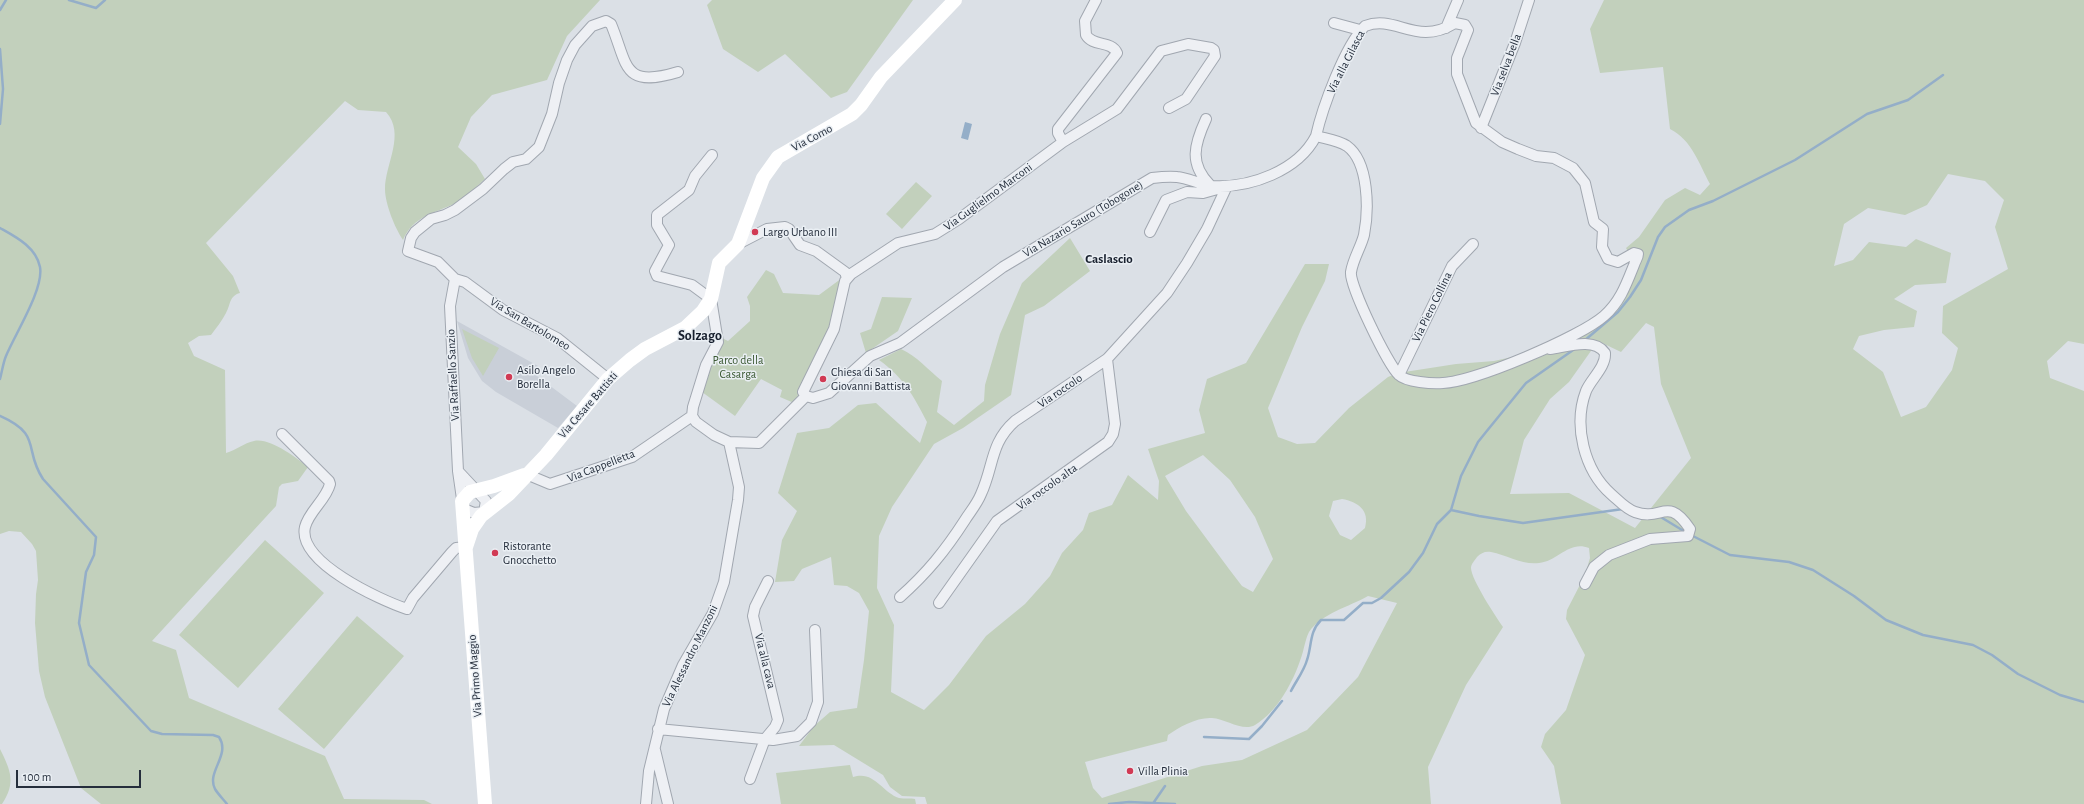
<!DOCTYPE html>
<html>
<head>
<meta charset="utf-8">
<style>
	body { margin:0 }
	#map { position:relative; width:2084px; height:804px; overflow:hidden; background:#dbe0e6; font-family:"Alegreya Sans",sans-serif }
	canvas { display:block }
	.scale { position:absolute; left:16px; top:770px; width:125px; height:18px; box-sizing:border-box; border:2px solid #252e3c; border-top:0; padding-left:5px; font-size:12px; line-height:14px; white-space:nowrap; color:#252e3c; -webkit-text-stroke:3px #eaeff4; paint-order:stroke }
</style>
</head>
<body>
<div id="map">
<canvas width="2084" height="804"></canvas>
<div class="scale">100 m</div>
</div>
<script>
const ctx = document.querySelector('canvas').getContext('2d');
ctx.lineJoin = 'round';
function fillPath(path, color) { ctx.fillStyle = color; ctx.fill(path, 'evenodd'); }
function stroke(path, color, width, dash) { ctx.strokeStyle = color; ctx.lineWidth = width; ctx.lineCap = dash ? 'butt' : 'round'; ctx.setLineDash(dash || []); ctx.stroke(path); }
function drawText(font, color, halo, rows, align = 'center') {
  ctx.font = font + ' "Alegreya Sans",sans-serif'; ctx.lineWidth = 3; ctx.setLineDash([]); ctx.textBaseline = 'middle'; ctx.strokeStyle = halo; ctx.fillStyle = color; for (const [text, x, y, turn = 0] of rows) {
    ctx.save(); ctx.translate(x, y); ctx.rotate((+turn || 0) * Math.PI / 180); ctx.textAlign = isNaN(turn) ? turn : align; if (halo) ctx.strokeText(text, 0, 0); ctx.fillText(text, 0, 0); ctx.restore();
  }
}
fillPath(new Path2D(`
	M457,321L538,366L533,373L577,406L558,428L496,392L482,381L468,358Z`), '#c9cfd8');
fillPath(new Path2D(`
	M0,0H600L567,36L547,80L492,95L471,117L458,147L476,164L485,179C476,187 467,197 456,203C435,213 413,216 403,240C395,228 385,204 385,189C385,164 406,134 386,112L358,110L345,101L206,243L233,276L240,293C229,296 231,304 226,313C222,321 216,328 211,335L199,336L188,343L194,356L225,370L226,453C236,450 244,443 254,441C269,437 297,458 308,467L298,481L282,484L279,487L276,506L152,641L176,650L189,698L325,756L344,799L424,800L432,804H101L81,788L45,697L39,671L35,623L36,594L38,580L36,551L32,544L21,532L9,531L0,534Z
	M712,0H913L847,92L831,98L785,54L758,72L723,49L707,5Z
	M1604,0H2084V344L2068,341L2047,361L2050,378L2084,391V804H1561L1554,766L1541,747L1545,734L1566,710L1585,655L1566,619L1567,610L1585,575L1590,558L1589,548C1569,540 1558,561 1539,563C1522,565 1507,555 1491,552C1485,551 1481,553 1477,557C1475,560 1471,564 1471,568C1471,579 1496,617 1503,627L1466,685L1428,767L1431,804H927L925,797L902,796L890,787L883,775L834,745L799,746L814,726L830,712L857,708L864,660L869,611L859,593L847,586L834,585L831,557L802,569L794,581L775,582L782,540L797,511L778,493L797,433L829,428L858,405L876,403L920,443L927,422C913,395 904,378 879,360L901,349C917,356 928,370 942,381L937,412L954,425L984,401L985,385L1000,334L1022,283L1070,238L1090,271L1044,306L1025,315L1011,395L963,428L934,444L892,507L879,536L877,588L894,625L891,692L924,710L949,685L986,636L1025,604L1050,576L1062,553L1083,530L1089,513L1112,505L1128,475L1158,500L1159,481L1148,449L1205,433L1199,410L1207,379L1246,363L1305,264H1329L1325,281L1302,327L1268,408L1278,437L1297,444L1315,443L1349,408L1388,377L1398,373L1456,364L1494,361L1512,357L1604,318L1635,264L1626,248L1639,237L1665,200L1685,188L1700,195L1710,184C1699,164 1692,140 1670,129L1663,67L1600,73L1590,29ZM1948,174L1985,181L2004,200L1995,227L2008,269L1943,306L1942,333L1958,348L1952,370L1926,407L1901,417L1883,372L1853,349L1859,336L1884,330L1914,327L1917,311L1894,299L1915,285L1946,283L1951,253L1916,239L1906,247L1869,242L1853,260L1834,266L1844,224L1868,208L1905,215L1927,205ZM1646,323L1654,327L1661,384L1691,458L1635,528L1569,493L1510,494L1524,440L1550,399L1569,382L1598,341L1621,352ZM1203,455L1230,480L1255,517L1273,559L1253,592L1242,586L1229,569L1186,511L1165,476ZM1342,499C1358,502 1370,510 1365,528L1351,540L1340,535L1329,516L1333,501ZM1368,596L1397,603L1358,677L1307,730L1242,760L1202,766L1102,798L1093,788L1085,762L1167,741L1168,735C1179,727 1197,717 1212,718C1226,719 1243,732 1255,725C1278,711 1293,682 1301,658C1304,650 1305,640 1309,632C1322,613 1349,607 1368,596Z
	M916,182L932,196L902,229L886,214Z
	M766,270L774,274L783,293L819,295L842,278L832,329L794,403L780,397L782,390L761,379L735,416L702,392L712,358L722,338L728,341L750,321V306L747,297Z
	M882,297L912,298L898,331L866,353L860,333L871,329Z
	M462,329L499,348L483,376L472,358Z
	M265,540L324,593L238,688L179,635Z
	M357,616L404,656L324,749L278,709Z
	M0,749C11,771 16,783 2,804H0Z
	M850,765L853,777C874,770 882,792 899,798C904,799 911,798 915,799L916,804H781L776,773Z`), '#c2d0bc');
fillPath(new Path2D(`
	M965,122L972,124L968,140L961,138Z`), '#94aec8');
stroke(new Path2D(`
	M69,0L96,8L105,0
	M0,10L6,0
	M0,49L3,89L0,124
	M0,228C16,237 36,247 40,267C44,289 15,334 6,356C3,363 2,372 0,379
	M1584,341L1618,312L1630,297L1641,280L1658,237L1665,227L1689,210L1713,201L1795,160L1867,114L1908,100L1943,75
	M0,416C43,435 23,449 43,479L96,537L94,555L86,572L79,623L89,665L151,731L162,734L213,735L219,737C231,755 206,772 215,789C218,794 223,799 227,804
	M1451,510L1461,476L1478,442L1486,432L1526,383L1576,348
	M1659,516L1687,533
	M1691,535L1730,555L1789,562L1813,570L1854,596L1886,620L1923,635L1973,645L1992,655L2018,674L2060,695L2084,702
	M1291,691C1296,681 1304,671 1307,660C1312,646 1309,632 1321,620H1344L1363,603H1372L1381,598L1409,572L1423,553L1437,524L1451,510L1479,516L1523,523L1623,509
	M1204,737L1249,739L1262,726L1282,701
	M1154,802L1165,786
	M1109,804L1129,802L1175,804`), '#94aec8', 2.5);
const street = new Path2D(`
	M1334,23L1360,30
	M1446,28L1458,0
	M1206,119C1194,145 1189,164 1210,185
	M1481,128L1515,43L1529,0
	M1063,142L1058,133V129L1117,53C1111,40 1093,47 1086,35L1085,21L1096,0
	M1150,232L1166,200L1187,192L1203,193L1221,188
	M738,244L767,229L785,227L789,229L800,245L816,251L845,272L847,278
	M455,279L450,306L458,471L462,499
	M1550,349C1566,347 1594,337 1605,353C1606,367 1591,379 1586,391C1573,425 1584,470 1611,494C1619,501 1626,509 1635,512C1662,522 1667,495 1690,529L1688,536L1650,539L1609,555L1594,567L1585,584
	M1399,375L1452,266L1473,244
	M608,379L557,338L503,310L465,282L455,279L438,262L408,251L411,238L415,232L431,219L445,215L455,210L483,189L504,169L513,162L526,159L539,147L552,114L559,83L567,60L575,45L592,26L606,21L611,24C628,65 622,89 678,72
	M806,396L813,398L829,393L870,356L900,343L1003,267L1152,178C1160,177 1169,176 1177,177C1189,178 1200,185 1213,186C1250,188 1298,171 1316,136C1327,139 1338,140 1347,146C1369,162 1369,210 1364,235C1361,247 1353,259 1351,272C1349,285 1388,365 1399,375C1406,382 1433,384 1443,383C1474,382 1580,337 1604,316C1620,302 1626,285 1634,265C1635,261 1638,258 1638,254L1634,253L1618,262L1608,259L1602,247L1603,229L1594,222L1585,183L1573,168L1554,158L1536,156L1518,149L1502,142L1476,123L1457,74V58L1468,30L1465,25L1455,23C1416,47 1396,14 1365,26C1345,45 1322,109 1316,136
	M806,396L803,392L834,329L845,281L851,274L898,243L935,234L959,219L1063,142L1117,109L1161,51L1188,44L1211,48L1214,50L1215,56L1186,99L1169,108
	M282,434L329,481L330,484C326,500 309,511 305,527C297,562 380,600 407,609L413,598L452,552L456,548L466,547
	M729,442L759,443L806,396
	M458,471L486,501L484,512L474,513L462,508
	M526,474L550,484L632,457L692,416
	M900,597C927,573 945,551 965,520C970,512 977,504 981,494C994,466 990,443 1015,421L1107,359L1167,293L1187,263L1207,229L1227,186
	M939,603L997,521L1108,442L1113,434L1115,424L1107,359
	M658,729L773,740L797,736L811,722L818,702L815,630
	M655,750L668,804
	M750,779L765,739L775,727L778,720L753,616L755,607L768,581
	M646,804L649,771L664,709L683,665L713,613L724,582L738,500L739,487L729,442L714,435L696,422L692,416L693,407L706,365L718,342L711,299L692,285L657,276L655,271L669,245L657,225V215L689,190L695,176L712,155`);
stroke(street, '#a1a7b0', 12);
stroke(street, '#eef0f4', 10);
stroke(new Path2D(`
	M466,547L472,529L481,516L509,494L546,455L608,379L630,360L645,349L685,328L703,311L711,299L719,263L738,244L763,178L778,157L852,114L861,105L881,77L955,0
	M485,804L462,501L470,492L494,486L524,475`), '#fff', 14);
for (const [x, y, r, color] of [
	[755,232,4,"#d13a54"],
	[509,377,4,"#d13a54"],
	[823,379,4,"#d13a54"],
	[495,553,4,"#d13a54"],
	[1130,771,4,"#d13a54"]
]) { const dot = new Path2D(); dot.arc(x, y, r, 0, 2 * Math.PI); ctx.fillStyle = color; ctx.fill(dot); stroke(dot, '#eaeff4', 1.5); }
drawText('12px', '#252e3c', '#eaeff4', [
	["Via alla Gilasca",1346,62,-63],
	["Via selva bella",1506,65,-69],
	["Via Como",812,138,-28],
	["Via Guglielmo Marconi",988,197,-36],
	["Via Nazario Sauro (Tobogone)",1083,219,-31],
	["Via Piero Collina",1432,307,-64],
	["Via San Bartolomeo",530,324,31],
	["Via Raffaello Sanzio",453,375,-93],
	["Via roccolo",1060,391,-34],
	["Via Cesare Battisti",588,405,-49],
	["Via Cappelletta",601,466,-21],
	["Via roccolo alta",1047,487,-35],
	["Via Alessandro Manzoni",690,656,-64],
	["Via alla cava",765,661,76],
	["Via Primo Maggio",475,676,-94]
]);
drawText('12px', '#252e3c', '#eaeff4', [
	["Largo Urbano III",763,232],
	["Asilo Angelo",517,370],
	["Borella",517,384],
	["Chiesa di San",831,372],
	["Giovanni Battista",831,386],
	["Ristorante",503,546],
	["Gnocchetto",503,560],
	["Villa Plinia",1138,771]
], 'left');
drawText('12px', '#3a5832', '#eaeff4', [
	["Parco della",738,360],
	["Casarga",738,374]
]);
drawText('bold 13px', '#171f2d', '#eaeff4', [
	["Caslascio",1109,259]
]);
drawText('bold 14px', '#171f2d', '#eaeff4', [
	["Solzago",700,336]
]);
</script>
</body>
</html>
